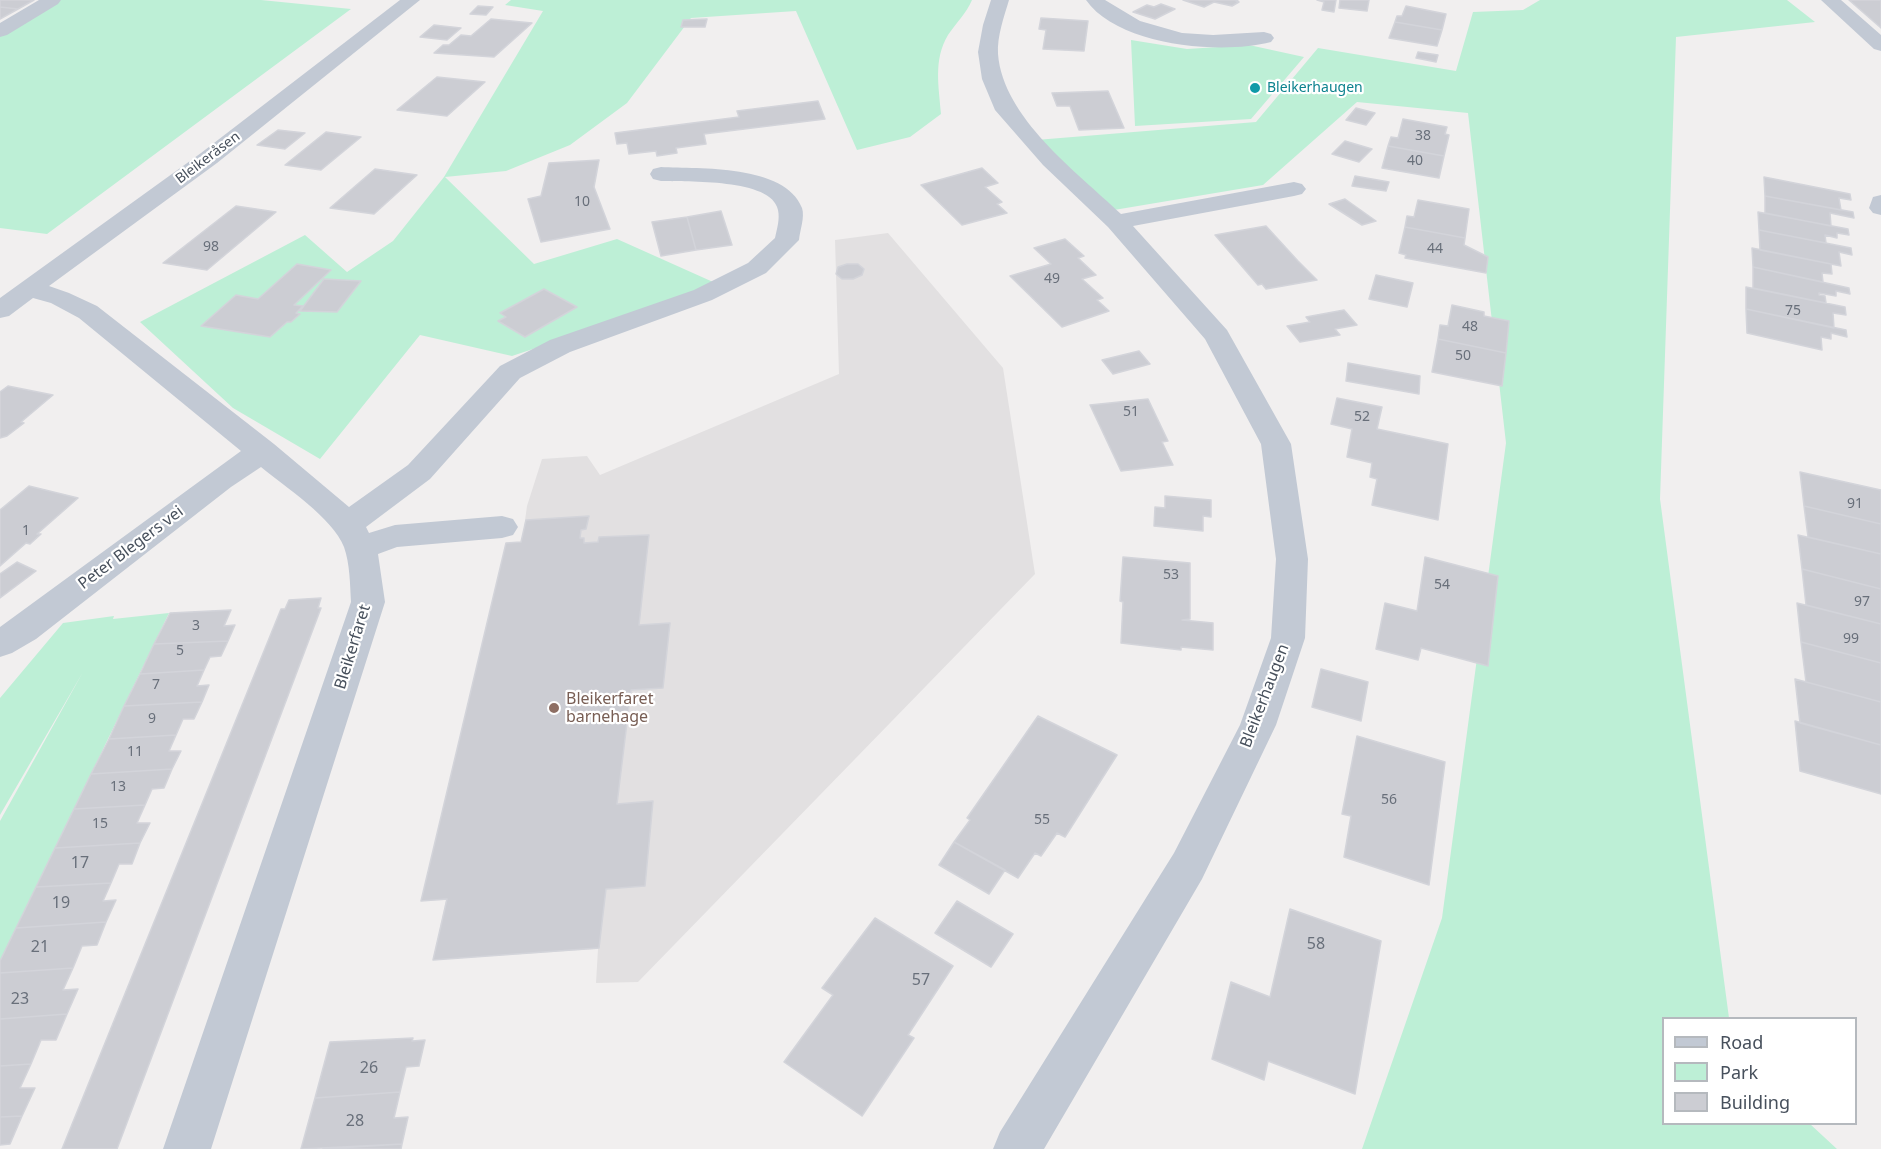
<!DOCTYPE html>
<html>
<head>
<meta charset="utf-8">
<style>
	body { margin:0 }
	#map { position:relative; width:1881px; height:1149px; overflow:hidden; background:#f1efef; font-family:"Noto Sans",sans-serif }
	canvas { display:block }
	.legend { position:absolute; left:1662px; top:1017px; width:195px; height:108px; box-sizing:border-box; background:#fff; border:2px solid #b5b9be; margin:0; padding:8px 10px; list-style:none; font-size:18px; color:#47505c }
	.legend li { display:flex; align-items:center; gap:12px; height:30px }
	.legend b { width:30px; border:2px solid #b5b9be }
</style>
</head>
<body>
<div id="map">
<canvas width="1881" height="1149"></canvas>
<ul class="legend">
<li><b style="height:8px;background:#c2c9d4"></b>Road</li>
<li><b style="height:16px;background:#bdefd6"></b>Park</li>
<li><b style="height:16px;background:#cccdd3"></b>Building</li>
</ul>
</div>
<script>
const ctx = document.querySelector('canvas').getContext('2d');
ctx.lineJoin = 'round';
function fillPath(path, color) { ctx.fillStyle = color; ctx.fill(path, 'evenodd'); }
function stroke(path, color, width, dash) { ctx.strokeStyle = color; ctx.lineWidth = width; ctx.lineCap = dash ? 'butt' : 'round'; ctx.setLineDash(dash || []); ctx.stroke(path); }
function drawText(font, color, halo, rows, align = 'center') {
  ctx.font = font + ' "Noto Sans",sans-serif'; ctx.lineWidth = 4.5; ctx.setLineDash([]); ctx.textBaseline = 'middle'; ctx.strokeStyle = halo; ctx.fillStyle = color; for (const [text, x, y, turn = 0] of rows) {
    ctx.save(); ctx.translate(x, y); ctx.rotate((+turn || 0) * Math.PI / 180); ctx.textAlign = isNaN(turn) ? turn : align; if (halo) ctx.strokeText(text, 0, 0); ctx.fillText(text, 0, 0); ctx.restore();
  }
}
fillPath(new Path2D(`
	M888,233L1003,368L1035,574L638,982L596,983L598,949L433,960L446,900L421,901L506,543L522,542L527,506L542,459L587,456L600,475L839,374L835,240Z`), '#e2e0e1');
fillPath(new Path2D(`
	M57,0H261L351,9L47,234L0,228V36Z
	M511,0H972C966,14 956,23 948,35C933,60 939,87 941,114L910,137L857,150L796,11L691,18L627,103L570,145L506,171L445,177L534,264L617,239L722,286L512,356L420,335L320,459L233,408L140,322L305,235L347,272L393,241L444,177L543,11L505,5Z
	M1540,0H1787L1815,22L1676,37L1660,499L1729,1018H1664V1124H1810L1837,1149H1362L1442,918L1506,443L1468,113L1357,102L1263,185L1108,211L1036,140L1256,122L1318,48L1456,71L1473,12L1523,10Z
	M1131,40L1187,49L1249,45L1304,57L1251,119L1135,126Z
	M169,613L0,962V821L83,672L0,815V698L63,623L114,616L113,619Z`), '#bdefd6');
const building = new Path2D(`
	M0,0H34L18,9L0,7Z
	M1183,0H1238L1236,1L1239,2L1232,6L1214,2L1204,7Z
	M1317,0H1336L1334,12L1322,10L1324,2Z
	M1340,0H1369L1367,11L1339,8Z
	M1849,0H1881V28Z
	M1161,4L1175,9L1155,19L1133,12L1147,5L1154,7Z
	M478,6L493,7L486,15L470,14Z
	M1406,6L1446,14L1442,30L1395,22L1397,16H1402Z
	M0,7L18,9L0,19Z
	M1041,18L1088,21L1084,51L1043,49L1046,30L1039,29Z
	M491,19L532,23L494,57L434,53L443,45H449L461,35L471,36Z
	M707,19L705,27H681L683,20Z
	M1395,22L1442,30L1437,46L1389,38Z
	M434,25L461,28L447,40L420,37Z
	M1418,52L1438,55L1436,62L1416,58Z
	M437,77L485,82L447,116L397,110Z
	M1108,91L1124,128L1079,130L1070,106H1057L1052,93Z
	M818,101L825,119L704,134L706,144L676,148L677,153L657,156L656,151L629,154L627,143L617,144L615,133L739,117L737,111Z
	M1356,108L1375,113L1366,125L1346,120Z
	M1403,119L1447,127L1445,134L1449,135L1444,156L1388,146L1391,137L1398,138Z
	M278,130L305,133L285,149L257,145Z
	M326,132L361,137L321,170L285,165Z
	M1345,141L1372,149L1359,162L1332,154Z
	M1388,146L1444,156L1439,178L1382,168Z
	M599,160L594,187L610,229L541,242L528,199L541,196L549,163Z
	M982,168L998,183L985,187L1002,202L997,204L1007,213L962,225L921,185Z
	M375,169L417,175L374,214L330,208Z
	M1355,176L1389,182L1386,191L1352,186Z
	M1764,177L1850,194L1851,200L1839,198L1841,210L1765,196Z
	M1765,196L1853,212L1854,218L1830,213L1831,226L1765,213Z
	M1345,199L1376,221L1362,225L1329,204Z
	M1418,200L1469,209L1465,238L1405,227L1407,216L1414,217Z
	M236,206L276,212L207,270L163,263Z
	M721,211L732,245L696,250L687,217Z
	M1758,212L1848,229L1849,235L1837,233V238L1825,235L1826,243L1759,230Z
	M687,217L696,250L661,256L652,222Z
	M1266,226L1298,261L1317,280L1266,289L1262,284L1258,285L1215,235Z
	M1405,227L1465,238L1464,245L1488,257L1486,273L1405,258L1406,255L1399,253Z
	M1759,230L1851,248L1852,255L1839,252L1841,266L1760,250Z
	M1065,239L1084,256L1078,258L1096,275L1082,279L1103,298L1097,300L1109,311L1062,327L1010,276L1051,264L1034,248Z
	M1752,248L1831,264L1832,274L1822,273L1823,282L1753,267Z
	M297,264L331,270L294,305L303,306L296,313L300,314L291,322H287L270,337L201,326L236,295L258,299Z
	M847,264H858L864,269L862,275L853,279H842L836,274L838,267Z
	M1753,267L1849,288L1850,294L1836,291V296L1819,293V295L1825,296L1826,303L1753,288Z
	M1376,275L1413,283L1407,307L1369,299Z
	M324,279L361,281L337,312L300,311Z
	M1746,287L1845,307L1846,315L1833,313L1834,328L1746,309Z
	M544,289L577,307L525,337L498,321L506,317L500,313Z
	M1452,305L1484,312V316L1509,321L1506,353L1438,339L1440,325L1448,326Z
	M1746,309L1846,330L1847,337L1831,333V339L1821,337L1822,350L1747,333Z
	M1344,310L1357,325L1335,329L1340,335L1300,342L1287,326L1310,322L1306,317Z
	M1438,339L1506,353L1502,386L1432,372Z
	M1139,351L1150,364L1113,374L1102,360Z
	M1348,363L1420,376L1419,394L1346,381Z
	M8,386L53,395L21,422L24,423L7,436L0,438V392Z
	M1337,398L1382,407L1377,429L1448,444L1438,520L1372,505L1377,479L1370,477L1372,463L1347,457L1352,429L1331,424Z
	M1148,399L1168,441L1162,442L1173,465L1121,471L1090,405Z
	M1800,472L1881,490V524L1804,506Z
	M29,486L78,498L37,534H41L30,544L26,543L0,566V510Z
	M1165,496L1211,500V517L1203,516V531L1154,526L1155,507L1165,508Z
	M1804,506L1881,524V554L1808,537Z
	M589,516L586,529L581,530L580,538H584V543L598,542L599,537L649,535L639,625L670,623L663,688L631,690L617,804L653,801L645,886L606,889L599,948L433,960L447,899L421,901L506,543L521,542L526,520Z
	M1798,535L1881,554V589L1802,569Z
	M1123,557L1190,563V619L1182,620L1213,623V650L1181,647V650L1121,643L1123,602L1120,601Z
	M1425,557L1498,576L1488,666L1421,648L1418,660L1376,649L1385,603L1417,611Z
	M17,562L36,571L0,598V574Z
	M1802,569L1881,589V624L1806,605Z
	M321,598L318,608H321L117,1149H62L281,609H285L289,600Z
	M1797,603L1881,624V663L1801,642Z
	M231,610L224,626L235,625L228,641L154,644L170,613Z
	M228,641L221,656L210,657L204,670L140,674L154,644Z
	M1801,642L1881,663V702L1806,682Z
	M1321,669L1368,682L1361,721L1312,707Z
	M204,670L197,686L209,685L202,702L124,706L140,674Z
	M1795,679L1881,702V745L1800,723Z
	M202,702L194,719H183L176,735L109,739L124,706Z
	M1038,716L1117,755L1065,837L1057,833L1041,856L1035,853L1018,878L954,842L970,820L967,818Z
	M1795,721L1881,745V794L1800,771Z
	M176,735L169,751H181L172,769L91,774L109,739Z
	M1357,736L1445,762L1429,885L1344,857L1351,816L1342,814Z
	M172,769L164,788L152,789L145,805L74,809L91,774Z
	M145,805L137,823H150L140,843L55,848L74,809Z
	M954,842L1005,870L989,894L939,865Z
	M140,843L132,864H119L111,883L36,887L55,848Z
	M111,883L103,901L116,900L106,922L16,928L36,887Z
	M957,901L1013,934L991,967L935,933Z
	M1290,909L1381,941L1355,1094L1268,1061L1264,1080L1212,1059L1231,982L1270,997Z
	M875,918L953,966L908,1035L914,1038L862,1116L784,1062L833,995L822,988Z
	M106,922L97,945L82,946L73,968L0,973V961L16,928Z
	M73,968L63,990L78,989L67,1014L0,1019V973Z
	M67,1014L56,1040H41L31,1064L0,1066V1019Z
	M413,1038L412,1041L425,1040L419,1066L406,1067L400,1092L315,1098L330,1042Z
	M31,1064L20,1088H35L22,1116L0,1117V1066Z
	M400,1092L394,1118L408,1117L402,1144L301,1149L315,1098Z
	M22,1116L10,1144L0,1145V1117Z
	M402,1144L401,1149H323Z`);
fillPath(building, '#cccdd3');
stroke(building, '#d3d4da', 1.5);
fillPath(new Path2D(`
	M39,0H61L58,4L7,35L0,37V23Z
	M400,0H420L217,163L49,286L69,293L97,306L274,444L349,507L408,465L500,366L550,340L694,290L748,263L775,238C777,229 780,219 778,210C772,178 686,182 661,181L653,179L650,174L653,169L661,167C699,169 785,164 802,208C805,217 800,230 799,240L766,273L712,300L570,352L520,378L430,479L366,527L369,533L395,525L502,516L513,519L518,527L513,535L502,538L397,547L378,554L385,602L211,1149H163L351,602C350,584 350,564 344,547C333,518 284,486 261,467L231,487L36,639L12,653L0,657V627L241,451L79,318L51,303L33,298L9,316L0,318V298L201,153Z
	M991,0H1009C1004,17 997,36 998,54C1003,118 1077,172 1121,214L1294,182L1302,184L1306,189L1302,194L1294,196L1133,226L1227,330L1291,444L1308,559L1305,638L1276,725L1202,879L1044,1149H993L1000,1132L1174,853L1240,725L1271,638L1276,559L1261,444L1205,339L1108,227L1043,165L995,110L982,79L978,52L983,25Z
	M1086,0H1105L1140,21L1182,33L1213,35L1264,32L1271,34L1274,38L1271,42C1221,55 1118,46 1086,0Z
	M1821,0H1841L1881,35V51L1874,49Z
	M1881,195V215L1873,213L1869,208L1873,197Z`), '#c2c9d4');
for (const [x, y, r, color] of [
	[1255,88,6,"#0f9aa8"],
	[554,708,6,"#8d6e63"]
]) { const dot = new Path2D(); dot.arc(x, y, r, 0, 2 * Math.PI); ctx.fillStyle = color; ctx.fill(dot); stroke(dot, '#fff', 2); }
drawText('14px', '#0d838f', '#fff', [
	["Bleikerhaugen",1267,88]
], 'left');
drawText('14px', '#686f7a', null, [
	["38",1423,136],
	["40",1415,161],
	["10",582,202],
	["98",211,247],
	["44",1435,249],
	["49",1052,279],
	["75",1793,311],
	["48",1470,327],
	["50",1463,356],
	["51",1131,412],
	["52",1362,417],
	["91",1855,504],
	["1",26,531],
	["53",1171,575],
	["54",1442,585],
	["97",1862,602],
	["3",196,626],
	["99",1851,639],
	["5",180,651],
	["7",156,685],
	["9",152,719],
	["11",135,752],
	["13",118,787],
	["56",1389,800],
	["55",1042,820],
	["15",100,824]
]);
drawText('14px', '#47505c', '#fff', [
	["Bleikeråsen",208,158,-37]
]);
drawText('16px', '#47505c', '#fff', [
	["Peter Blegers vei",131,548,-37],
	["Bleikerfaret",353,647,-73],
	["Bleikerhaugen",1265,696,-69]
]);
drawText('16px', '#785e54', '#fff', [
	["Bleikerfaret",566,699],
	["barnehage",566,717]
], 'left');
drawText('16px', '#686f7a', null, [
	["17",80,863],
	["19",61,903],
	["58",1316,944],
	["21",40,947],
	["57",921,980],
	["23",20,999],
	["26",369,1068],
	["28",355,1121]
]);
</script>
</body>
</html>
